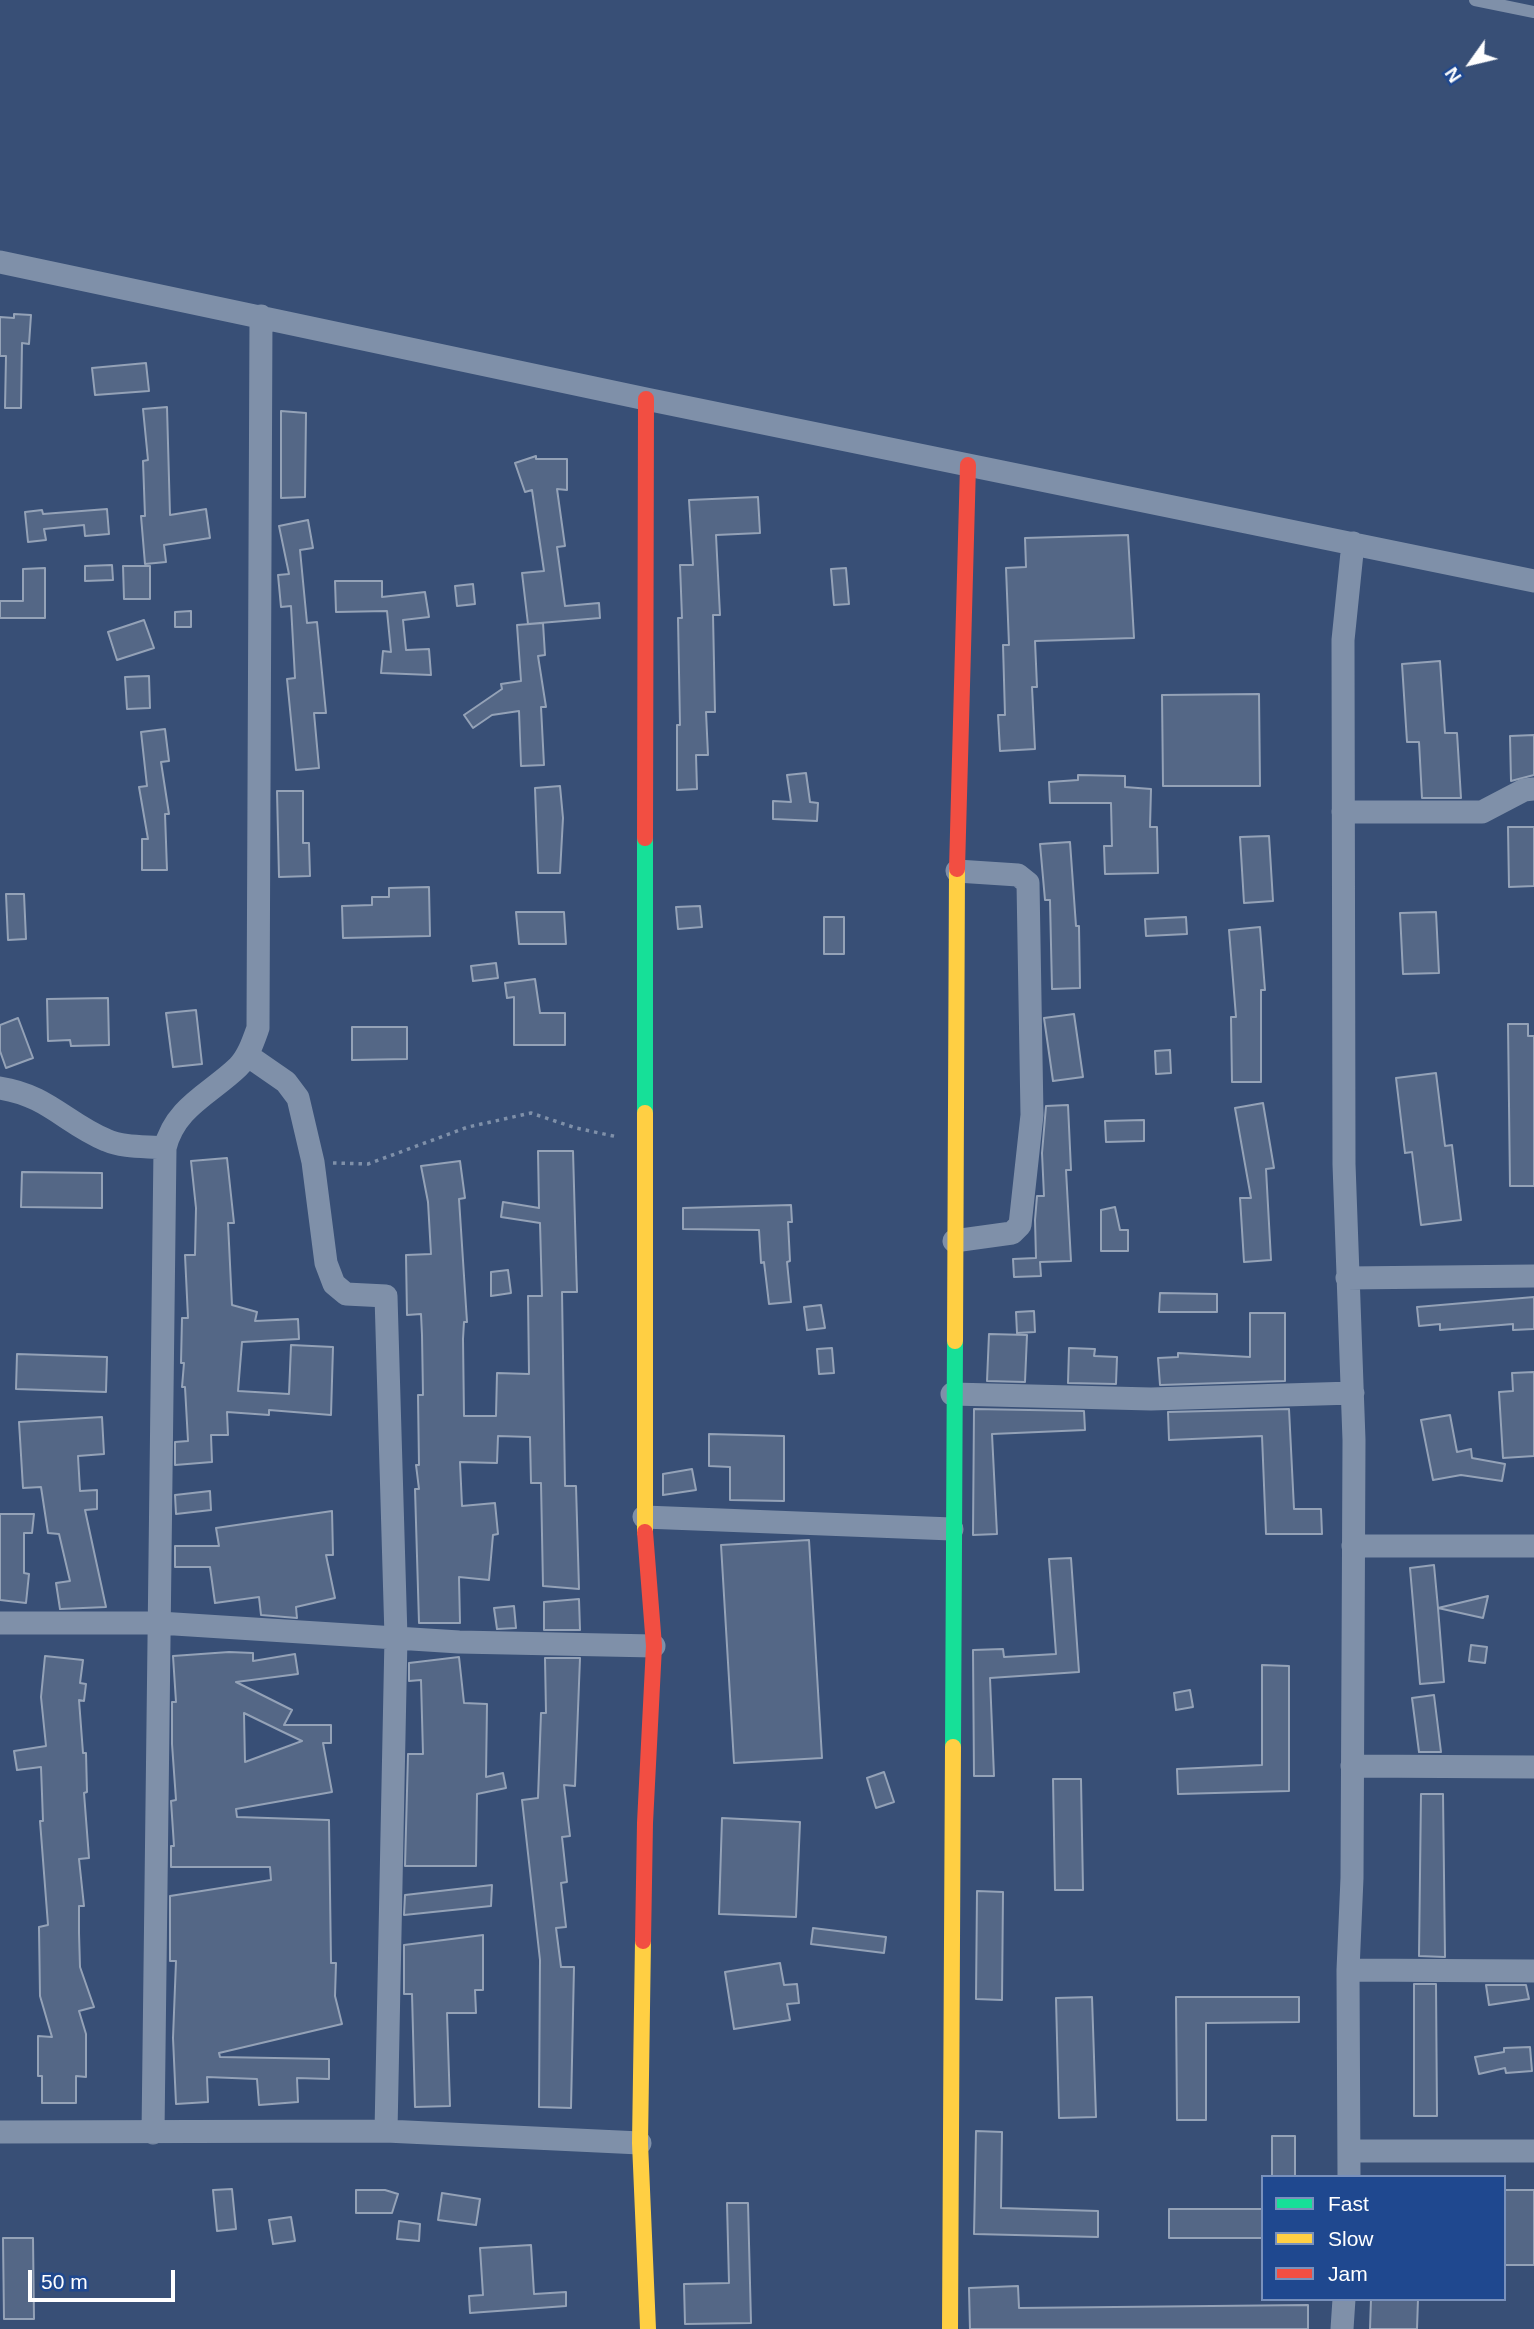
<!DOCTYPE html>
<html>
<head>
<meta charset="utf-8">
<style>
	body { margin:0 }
	#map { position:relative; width:1534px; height:2329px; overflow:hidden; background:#384f76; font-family:Helvetica,sans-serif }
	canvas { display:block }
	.legend { position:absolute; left:1261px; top:2175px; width:245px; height:126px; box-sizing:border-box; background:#1f488f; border:2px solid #7991bc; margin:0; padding:9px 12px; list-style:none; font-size:21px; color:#fff }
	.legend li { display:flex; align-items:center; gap:14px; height:35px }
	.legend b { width:35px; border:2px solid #7991bc }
	.north { position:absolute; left:1436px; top:28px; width:70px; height:70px; -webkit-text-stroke:5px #1f488f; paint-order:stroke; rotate:236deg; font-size:19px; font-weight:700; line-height:28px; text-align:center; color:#fff }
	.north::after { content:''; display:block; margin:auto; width:24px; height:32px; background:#fff; clip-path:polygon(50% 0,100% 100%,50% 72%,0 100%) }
	.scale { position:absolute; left:28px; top:2270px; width:147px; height:32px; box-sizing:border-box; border:4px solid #fff; border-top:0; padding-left:9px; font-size:21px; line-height:24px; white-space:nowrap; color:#fff; -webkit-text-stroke:5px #1f488f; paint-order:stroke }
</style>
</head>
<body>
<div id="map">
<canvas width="1534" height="2329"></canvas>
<ul class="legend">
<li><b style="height:9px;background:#16e098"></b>Fast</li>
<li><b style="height:9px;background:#ffcf43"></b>Slow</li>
<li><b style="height:9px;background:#f24e42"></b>Jam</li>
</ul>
<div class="north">N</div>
<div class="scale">50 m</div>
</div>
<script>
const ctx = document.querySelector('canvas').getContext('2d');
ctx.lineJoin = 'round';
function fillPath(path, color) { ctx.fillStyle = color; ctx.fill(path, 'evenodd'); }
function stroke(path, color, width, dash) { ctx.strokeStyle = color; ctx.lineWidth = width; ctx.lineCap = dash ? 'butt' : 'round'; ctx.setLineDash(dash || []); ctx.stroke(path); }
const building = new Path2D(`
	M14,314L31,315L29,344L22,343L21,408H5L6,356H0V317L14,318Z
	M146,363L149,391L95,395L92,368Z
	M167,407L170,515L206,509L210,538L164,545L166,562L145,564L141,516H145L143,461L148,460L143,409Z
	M281,411L306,413L305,497L281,498Z
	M536,456V459H567V490L557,489L565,546L557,547L565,606L599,603L600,618L528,624L522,573L544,571L532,490L525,492L515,463Z
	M758,497L760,533L716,535L720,615H713L715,712H706L708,755H696L697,789L677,790V725H680L678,618H682L680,565H693L689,500Z
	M107,509L109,534L85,536L84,525L44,529L46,540L28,542L25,512L42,510L43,514Z
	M308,520L313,548L300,550L307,623L317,622L326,713H314L319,768L296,770L287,679L295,678L291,606L281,607L278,575L289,574L279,526Z
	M1128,535L1134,638L1035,641L1037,687H1032L1035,749L1000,751L998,715H1005L1003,645H1009L1006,568L1026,567L1025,538Z
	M112,565L113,580L85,581V566Z
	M123,566H150V599H124Z
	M45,568V618H0V601H23V569Z
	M846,568L849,604L834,605L831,569Z
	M335,581H382V597L425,592L429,617L403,620L406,650L429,649L431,675L381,673L383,651L391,652L387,611L336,612Z
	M473,584L475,604L457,606L455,586Z
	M191,611V627H175V612Z
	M144,620L154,648L117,660L108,632Z
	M543,623L545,655L538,656L546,707H541L544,765L521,766L519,711L492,715L473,728L464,715L502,689L501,684L521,681L517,625Z
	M1440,661L1445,733H1457L1461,798H1422L1419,742H1407L1402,664Z
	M149,676L150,708L127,709L125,677Z
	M1259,694L1260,786H1163L1162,695Z
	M165,729L169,761L161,762L169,814H165L167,870H142V839H148L139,787L147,786L141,732Z
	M1534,735V775L1511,781L1510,736Z
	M806,773L810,802L818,803L817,821L773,819V801L791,802L787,775Z
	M1078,775L1125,776V787L1151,789L1150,827H1157L1158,873L1105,874L1104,846H1112L1111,803H1050L1049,782L1078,780Z
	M560,786L563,818L560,873H538L535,788Z
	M277,791H303V843H309L310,876L279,877Z
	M1508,827H1534V886L1509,887Z
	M1269,836L1273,901L1244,903L1240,837Z
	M1070,842L1076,926H1079L1080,988L1052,989L1050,900H1045L1040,844Z
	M429,887L430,936L343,938L342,906L372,905V897H389V888Z
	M6,894H24L26,939L8,940Z
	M700,906L702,927L678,929L676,907Z
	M516,912H564L566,944H519Z
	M1436,912L1439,973L1403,974L1400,913Z
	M824,917H844V954H824Z
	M1186,917L1187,934L1146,936L1145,919Z
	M1260,927L1265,990H1261V1082H1232L1231,1017H1236L1229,930Z
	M496,963L498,978L473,981L471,966Z
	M535,979L540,1013H565V1045H514V997L507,998L505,983Z
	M108,998L109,1045L71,1046L70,1040L48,1041L47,999Z
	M196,1010L202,1064L173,1067L166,1013Z
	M1074,1014L1083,1077L1053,1081L1044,1018Z
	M18,1018L33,1058L6,1068L0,1051V1025Z
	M1508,1024H1528V1036H1534V1186H1510Z
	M352,1027H407V1059L352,1060Z
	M1170,1050L1171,1073L1156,1074L1155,1051Z
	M1436,1073L1445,1146L1452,1145L1461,1220L1421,1225L1412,1152L1405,1153L1396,1078Z
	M1263,1103L1274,1168L1266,1169L1271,1260L1244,1262L1240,1198H1251L1235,1108Z
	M1068,1105L1071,1170H1066L1071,1261L1040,1262L1041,1276L1014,1277L1013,1259L1036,1258L1035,1220L1037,1196H1044L1042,1153L1046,1106Z
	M1144,1120V1141L1106,1142L1105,1121Z
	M538,1151H573L577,1292H562L565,1486H576L579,1589L543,1586L541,1483H531L530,1437L498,1436L497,1463L460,1462L462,1506L495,1503L498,1534L493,1535L489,1580L459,1577L460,1623H419L415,1489H419L416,1465H419L418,1395H423L422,1335L421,1314L407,1315L406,1255L431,1254L428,1202L421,1166L460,1161L465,1198L459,1199L467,1322H464L463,1339L464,1416H496L497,1373L529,1374L528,1296H542L540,1223L501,1217L503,1202L539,1208Z
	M227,1158L234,1223H228L232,1305L257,1312L255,1321L298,1319L299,1339L242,1342L238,1391L289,1394L291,1345L333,1347L331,1415L269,1410V1415L227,1412L228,1435H211L212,1462L175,1465V1442L188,1441L185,1387H182L184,1363H181L182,1318H188L185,1255H195L196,1208L191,1161Z
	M22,1172L102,1173V1208L21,1207Z
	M791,1205L792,1222H788L790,1261L787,1262L791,1302L769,1304L764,1262L761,1263L759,1230L683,1229V1208Z
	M1115,1207L1120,1230H1128V1251H1101V1210Z
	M508,1270L511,1293L491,1296V1272Z
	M1160,1293L1217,1294V1312H1159Z
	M1534,1297V1329L1513,1330V1324L1440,1330V1324L1419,1326L1417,1307Z
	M821,1305L825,1328L807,1330L804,1307Z
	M1034,1311L1035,1332L1017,1333L1016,1312Z
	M1250,1313H1285V1381L1160,1385L1158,1358L1178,1357V1353L1250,1357Z
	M989,1334L1027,1335L1025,1382L987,1381Z
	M832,1348L834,1373L819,1374L817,1349Z
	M1069,1348L1095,1349L1094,1356L1117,1357L1116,1384L1068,1383Z
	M17,1354L107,1357L106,1392L16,1389Z
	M1534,1372V1456L1503,1458L1499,1392L1513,1391L1512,1373Z
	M974,1409L1084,1411L1085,1430L992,1434L997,1534L973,1535Z
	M1289,1409L1294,1509H1321L1322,1534H1266L1262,1436L1169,1440L1168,1412Z
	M1450,1415L1457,1452L1471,1449L1472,1458L1505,1464L1502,1481L1461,1475L1433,1480L1421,1420Z
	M102,1417L104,1454L78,1456L80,1491L97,1490V1509L85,1510L106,1607L60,1609L56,1583L70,1581L59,1534L48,1533L41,1487L23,1488L19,1422Z
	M709,1434L784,1436V1501L730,1500V1467L709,1466Z
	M692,1469L696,1490L663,1495V1474Z
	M210,1491L211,1510L176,1514L175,1495Z
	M332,1511L333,1555H326L335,1598L296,1607L297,1618L261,1615L259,1597L215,1603L210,1567H175V1546H219L216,1528Z
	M0,1514H34L32,1533H24V1573L29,1574L26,1603L0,1600Z
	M809,1540L822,1758L734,1763L721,1545Z
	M1071,1558L1079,1672L990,1678L994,1776H974L973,1650L1003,1649L1004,1657L1056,1654L1049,1559Z
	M1434,1565L1438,1608L1488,1596L1483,1618L1438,1608L1444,1682L1420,1684L1410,1568Z
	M579,1599L580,1630H544V1602Z
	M514,1606L516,1628L497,1629L494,1608Z
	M1471,1645L1487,1647L1485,1663L1469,1661Z
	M229,1652L253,1653V1661L295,1654L298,1674L236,1682L292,1710L284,1725H331V1743H323L332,1792L236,1809L237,1817L329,1820L331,1963H336L335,1996L342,2024L219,2053L220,2057L329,2059V2079L297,2078L298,2102L259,2105L257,2079L207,2077L208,2102L176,2104L173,2038L176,1961H170V1896L271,1880L270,1867H171V1846H174L171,1801L176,1800L172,1744V1702H176L173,1656ZM244,1713L281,1731L302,1741L245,1762Z
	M45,1656L83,1660L80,1683L86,1684L84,1701L79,1700L83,1753H86L87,1792L84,1793L89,1858L79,1859L84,1906H79V1933L80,1967L94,2007L79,2011L86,2034V2077L76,2076V2103H42V2076H38V2036L52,2037L40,1996L39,1927L48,1925L40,1821H43L41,1767L17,1770L14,1751L46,1746L41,1697Z
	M459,1657L464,1703L487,1704L486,1777L503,1773L506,1788L477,1794L476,1866H405L408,1754H423L421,1680L409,1681V1663Z
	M545,1658H580L575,1786L564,1785L570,1836L562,1837L567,1882L561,1883L566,1927L556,1928L561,1967H574L571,2108L539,2107L540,1960L522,1800L538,1798L541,1713H546Z
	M1262,1665L1289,1666V1791L1178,1794L1177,1769L1262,1765Z
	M1190,1690L1193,1707L1176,1710L1174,1693Z
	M1434,1695L1441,1752H1419L1412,1698Z
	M884,1772L894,1802L876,1808L867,1778Z
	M1053,1779H1081L1083,1890H1055Z
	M1421,1794H1443L1445,1957L1419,1956Z
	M722,1818L800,1822L796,1917L719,1914Z
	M492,1885L491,1906L404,1915L405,1895Z
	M977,1891L1003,1892L1002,2000L976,1999Z
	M813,1928L886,1937L884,1953L811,1944Z
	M483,1935V1990H475L476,2013H447L450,2106L415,2107L412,1994H404V1945Z
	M780,1963L784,1985L797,1984L799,2003L787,2004L790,2020L734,2029L725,1972Z
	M1414,1984H1436L1437,2116H1414Z
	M1486,1985H1526L1529,1999L1489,2005Z
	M1092,1997L1096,2117L1059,2118L1056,1998Z
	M1176,1997H1299V2022L1206,2023V2120H1177Z
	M1530,2047L1532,2071L1506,2073L1505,2068L1479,2074L1475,2057L1504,2052V2048Z
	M976,2131L1002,2132L1001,2208L1098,2211V2237L974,2234Z
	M1272,2136H1295V2177H1272Z
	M232,2189L236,2229L217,2231L213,2190Z
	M356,2190H385L398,2194L392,2213H356Z
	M1504,2190H1534V2265H1504Z
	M442,2193L480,2199L476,2225L438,2220Z
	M727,2203H748L751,2323L685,2324L684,2284L729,2283Z
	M1169,2209H1263V2238H1169Z
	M291,2217L295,2241L273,2244L269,2220Z
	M399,2221L420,2224L419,2241L397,2239Z
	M3,2238H33L34,2319H4Z
	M531,2245L534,2294L566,2292V2306L470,2313L469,2296L483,2295L480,2248Z
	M1018,2286L1019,2308L1308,2305V2329H970L969,2288Z
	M1371,2299H1418L1417,2329H1370Z`);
fillPath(building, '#546786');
stroke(building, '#94a2b7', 2);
stroke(new Path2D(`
	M333,1163L368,1164L468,1127L531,1113L576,1128L618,1137`), '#7f90a9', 3.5, [3.5, 5]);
stroke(new Path2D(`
	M1475,0L1534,12`), '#7f90a9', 12);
stroke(new Path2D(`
	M0,262L646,399L1534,581
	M1343,812H1482L1524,790L1534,789
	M247,1055L286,1082L298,1098L313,1162L326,1263L334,1284L346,1294L386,1296L396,1637L386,2131
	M0,1088C47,1095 67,1124 106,1140C124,1148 147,1146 165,1148
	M954,1241L1012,1233L1020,1225L1032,1115L1028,883L1018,875L957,871
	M1347,1278L1534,1276
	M952,1394L1151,1399L1353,1393
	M644,1517L952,1529
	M1353,1546H1534
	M0,1623H159L459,1642L654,1646
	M1352,1766L1534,1767
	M1348,1970L1534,1971
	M0,2132L386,2131L640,2143
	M153,2133L165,1148C175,1107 210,1094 238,1067C248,1057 253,1042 258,1028L261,316
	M1351,2151H1534
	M1349,2177L1348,1970L1352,1878L1354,1440L1344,1164L1343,640L1353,543
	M1342,2329L1344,2299`), '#7f90a9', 23);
stroke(new Path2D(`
	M645,1113V838
	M953,1747L955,1341`), '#16e098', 16);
stroke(new Path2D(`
	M645,1113V1532
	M955,1341L957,869
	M643,1941L640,2143L648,2329
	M950,2329L953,1747`), '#ffcf43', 16);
stroke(new Path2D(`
	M645,838L646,399
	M957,869L968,465
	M643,1941L645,1823L654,1646L645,1532`), '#f24e42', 16);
</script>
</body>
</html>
